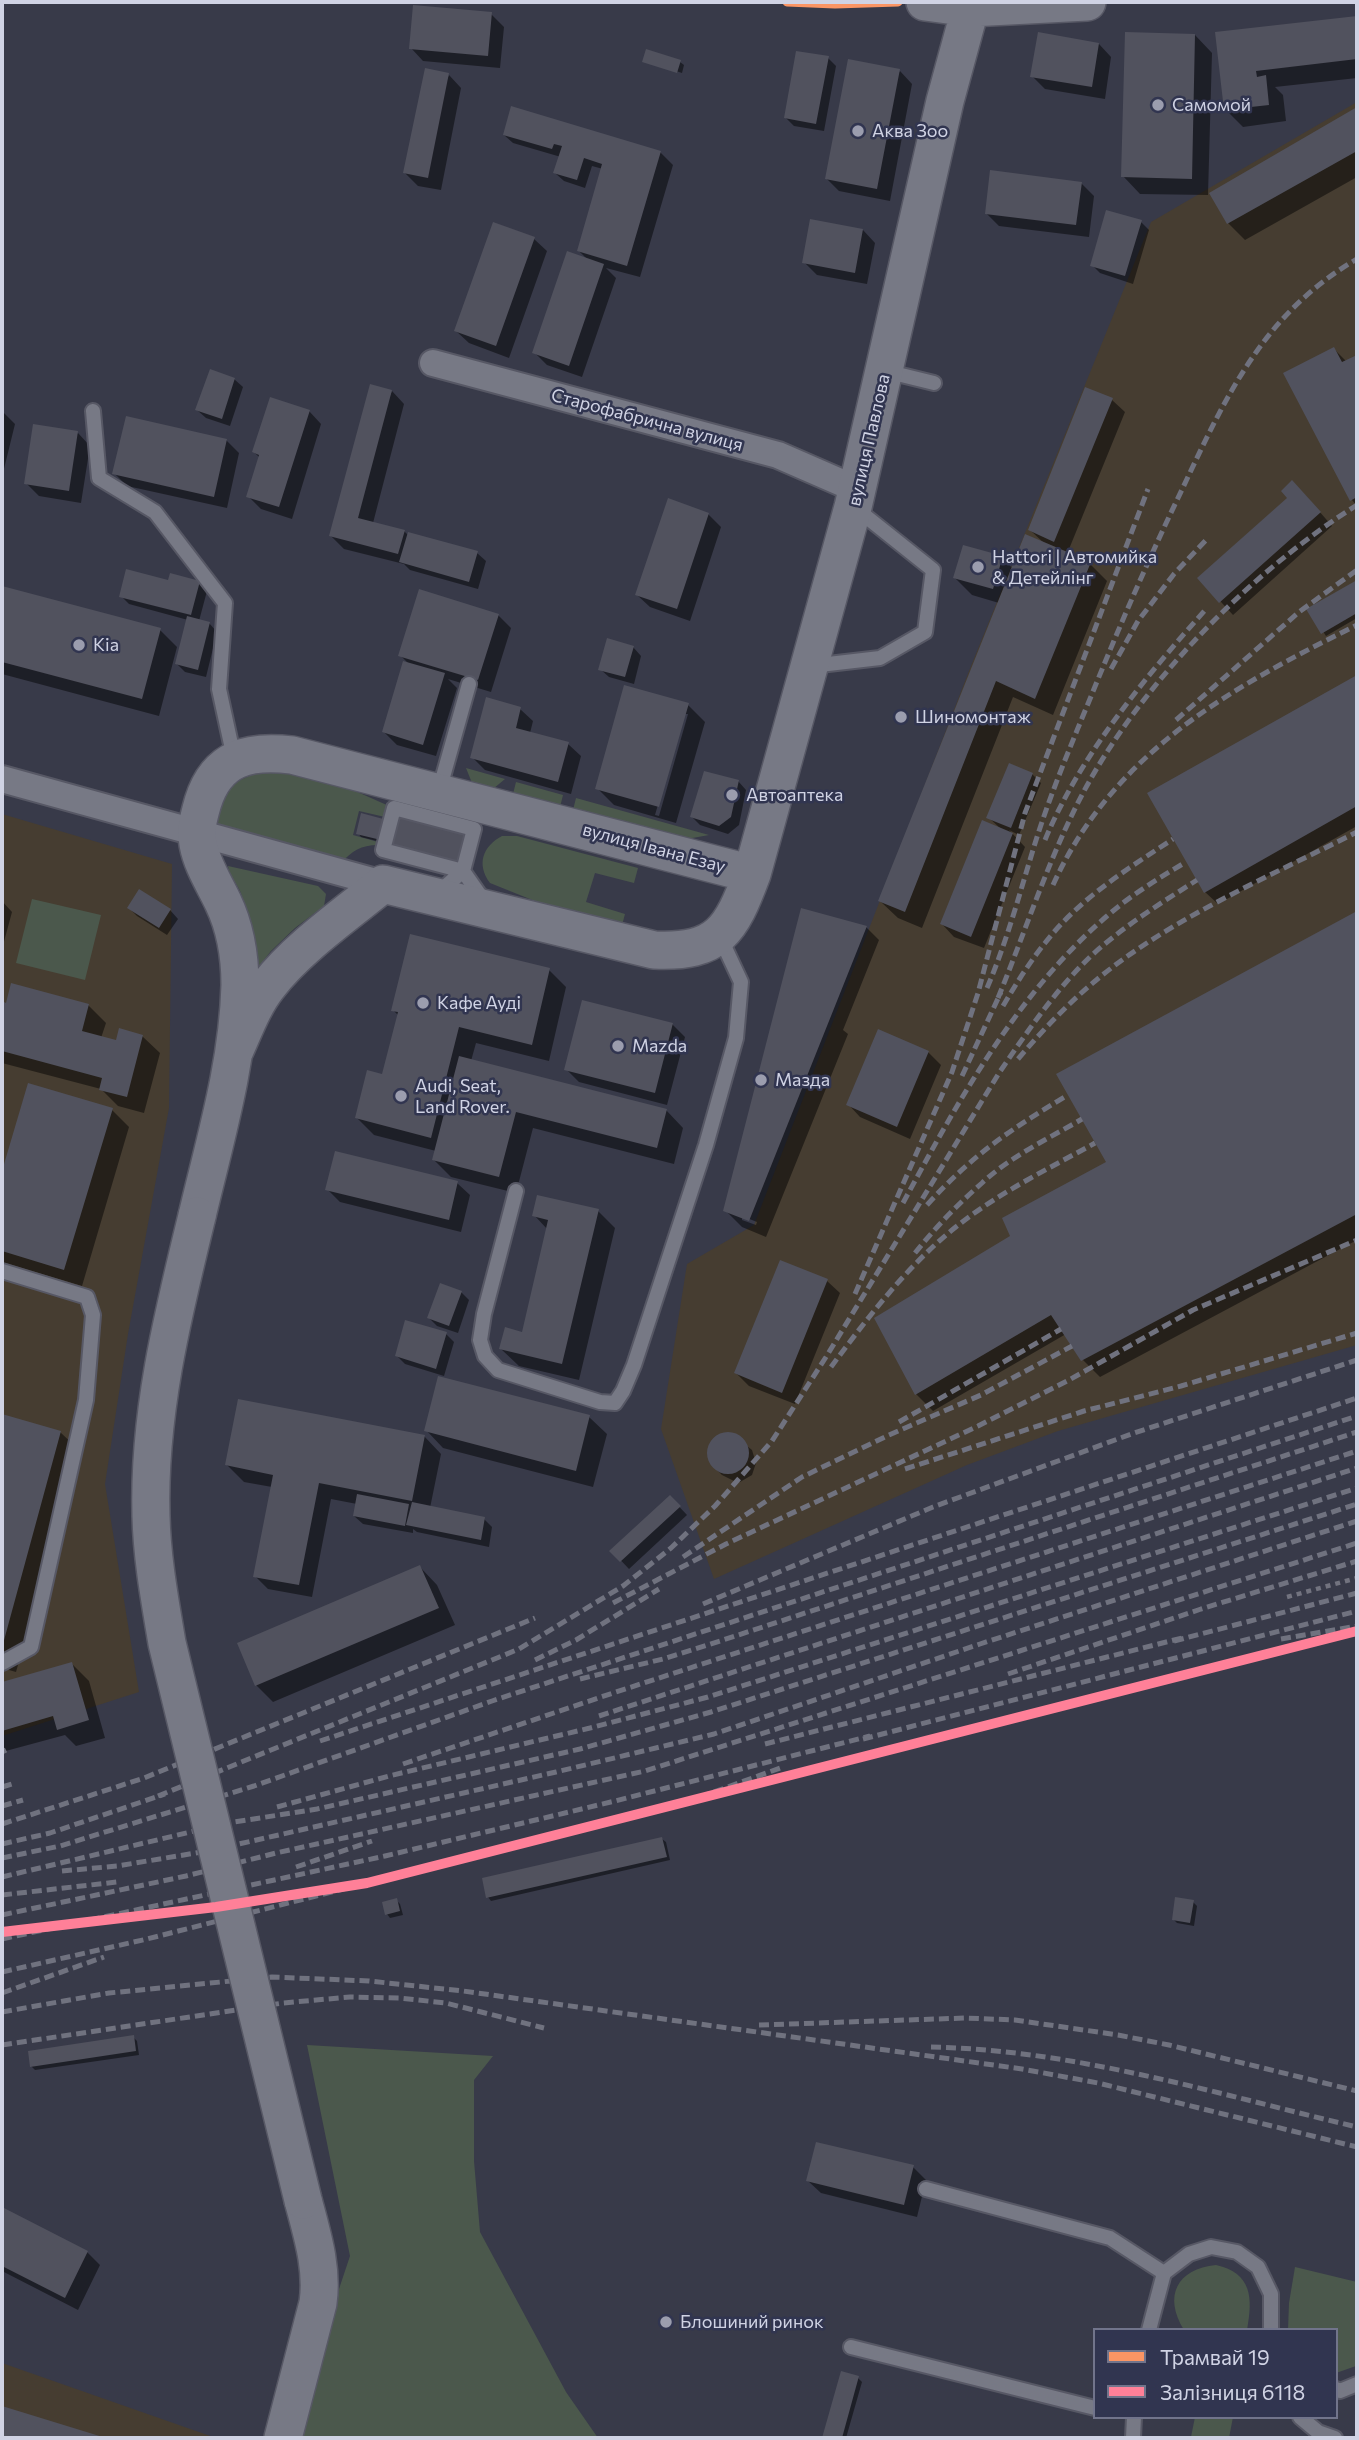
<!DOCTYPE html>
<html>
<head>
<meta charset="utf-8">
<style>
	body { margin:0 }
	#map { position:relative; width:1359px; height:2440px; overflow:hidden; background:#383a49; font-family:Commissioner,sans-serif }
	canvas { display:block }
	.frame { position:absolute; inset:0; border:4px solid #d0d3e4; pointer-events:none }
	.legend { position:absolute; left:1093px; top:2328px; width:245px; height:91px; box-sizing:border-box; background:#313550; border:2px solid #71748b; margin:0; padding:9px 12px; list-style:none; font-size:21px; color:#d0d3e4 }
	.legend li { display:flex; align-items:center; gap:14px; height:35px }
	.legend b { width:35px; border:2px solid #71748b }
</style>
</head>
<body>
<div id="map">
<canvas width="1359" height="2440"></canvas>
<div class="frame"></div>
<ul class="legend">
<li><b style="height:9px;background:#fb9564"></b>Трамвай 19</li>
<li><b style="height:9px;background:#ff8098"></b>Залізниця 6118</li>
</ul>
</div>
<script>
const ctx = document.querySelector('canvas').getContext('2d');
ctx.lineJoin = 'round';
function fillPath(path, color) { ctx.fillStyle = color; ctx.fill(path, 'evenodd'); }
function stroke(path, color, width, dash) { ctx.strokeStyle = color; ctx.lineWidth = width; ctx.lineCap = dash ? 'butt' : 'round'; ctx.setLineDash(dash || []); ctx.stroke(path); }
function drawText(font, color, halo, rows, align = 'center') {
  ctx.font = font + ' Commissioner,sans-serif'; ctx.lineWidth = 5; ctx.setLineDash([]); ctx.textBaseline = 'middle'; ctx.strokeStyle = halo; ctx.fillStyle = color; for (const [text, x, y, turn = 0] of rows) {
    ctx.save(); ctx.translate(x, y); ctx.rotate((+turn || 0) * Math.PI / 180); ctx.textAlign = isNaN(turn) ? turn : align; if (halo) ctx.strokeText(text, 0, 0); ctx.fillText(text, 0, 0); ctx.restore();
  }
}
fillPath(new Path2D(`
	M1357,102V1345L1058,1431L967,1465L714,1579L661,1429L687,1264L754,1225L969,671L1151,222Z
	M2,814L172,864L169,1108L128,1334L105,1484L139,1692L2,1736Z
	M2,2363L216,2438H2Z`), '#463d31');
fillPath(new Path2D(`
	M466,768L505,779L493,789L472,783Z
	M280,769L353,790L389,806L385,817L359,811L353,835L378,842V845C361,845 352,851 341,863L216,826C228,781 235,777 280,769Z
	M516,782L563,795L560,807L513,794Z
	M576,798L709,835L687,839L573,810Z
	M502,836H517L638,868L634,883L595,873L586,902L625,914L621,929L567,914L490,883C476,864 483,846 502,836Z
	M228,866L318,886L326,894L324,906L295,928L271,951L257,969C254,942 251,917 240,891C236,882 229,876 228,866Z
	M32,899L101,915L85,980L16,963Z
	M307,2045L493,2056L474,2080V2161L480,2232L566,2392L598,2438H301L323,2337L350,2256Z
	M1216,2265C1252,2273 1253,2298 1247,2330H1184C1163,2296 1177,2269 1216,2265Z
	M1295,2267L1357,2282L1356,2366L1336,2373V2330H1288L1289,2303Z
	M1195,2417H1233L1229,2438L1191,2437Z`), '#4b584c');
fillPath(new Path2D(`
	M491,14L504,27L500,68L423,61L411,48Z
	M1357,18V78L1275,87L1283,95L1286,121L1243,127L1225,109L1216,34Z
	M1195,35L1212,53L1208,195L1140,194L1123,176Z
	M1099,44L1111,57L1105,99L1045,89L1032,76Z
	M828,58L836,66L824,131L794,126L785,117Z
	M646,61L680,62L684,65L682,73Z
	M900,71L912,84L890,201L839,191L826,178Z
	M449,75L461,88L441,190L418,186L405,173Z
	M1357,109V177L1245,240L1228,223L1212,194Z
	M504,135L660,152L673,165L640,277L606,268L616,278L582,377L547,365L534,352L588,260L579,251L603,169L592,166L585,188L564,181L555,173L561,157L513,143Z
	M1081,183L1094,196L1089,237L999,226L986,213Z
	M1141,222L1149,230L1133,284L1100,273L1092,265Z
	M863,230L875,243L867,284L817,275L804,262Z
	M534,239L547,251L509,358L469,343L456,331Z
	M1334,349L1347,362L1357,357V506L1352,500Z
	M234,379L243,387L230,426L206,418L197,410Z
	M1086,390L1112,400L1125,412L1067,554L1090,564L1107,581L1053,715L1013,697L922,928L898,918L880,901L999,603L972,595L955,578L1002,557L1013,569L1045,544L1030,530Z
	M392,391L404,404L373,523L404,531L409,536L477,553L486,561L478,589L410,570L404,564L344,549L331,536Z
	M2,411L15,424L2,477Z
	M309,411L321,424L292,519L261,509L248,496L260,458L254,452Z
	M78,433L90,446L81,503L39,496L26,483Z
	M226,440L239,453L227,508L127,486L114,473Z
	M1305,495L1332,526L1233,615L1199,578Z
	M708,514L721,527L690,621L650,607L637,595Z
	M170,582L199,583L207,591L199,621L209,623L217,632L206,677L185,672L177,664L188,620L129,604L121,596Z
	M1357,582V618L1326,636L1309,610Z
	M2,588L160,630L177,647L159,716L2,674Z
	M498,615L511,628L491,692L448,679L457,688L436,756L397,745L384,732L410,665L400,655Z
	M633,647L641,656L634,684L609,677L600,669Z
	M1357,677V826L1218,904L1205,892L1150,794Z
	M688,705L705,722L676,823L614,805L597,788ZM684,714H688L659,816L655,815Z
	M520,709L533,721L530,733L568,744L581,756L571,794L485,770L472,757Z
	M1032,774L1041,783L1019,835L1009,830L1025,847L984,948L954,937L942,924L1001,829L988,817Z
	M738,781L746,790L739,825L728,834L700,825L692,817Z
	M362,815L385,843L361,837L358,833Z
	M2,901L12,912L2,949Z
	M129,908L170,910L178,919L167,935L137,916Z
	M1357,913V1240L1100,1377L1082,1359L1066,1334L933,1411L916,1394L1012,1237L1108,1162L1059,1074Z
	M866,927L879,940L843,1030L848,1034L766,1237L742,1227L725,1210ZM742,1216L757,1222L756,1225L742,1220Z
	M549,970L566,987L549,1061L476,1043L471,1061L666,1110L683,1128L674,1164L533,1128L516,1193L451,1177L434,1160L436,1151L374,1135L357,1118L384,1076L399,1016L393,1010Z
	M2,1003L88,1005L106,1023L101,1038L117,1042L142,1036L160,1053L144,1113L118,1106L101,1089L2,1063Z
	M672,1024L685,1037L667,1105L579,1082L566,1069Z
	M928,1052L941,1065L910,1139L860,1117L848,1104Z
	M29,1085L112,1110L129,1127L82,1286L2,1262V1177Z
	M457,1183L470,1195L461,1232L340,1202L327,1189Z
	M598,1211L615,1228L579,1380L519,1366L501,1349L523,1334L548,1230L534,1215Z
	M827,1281L840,1293L795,1404L749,1386L736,1373Z
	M461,1292L469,1300L458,1333L437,1326L429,1318Z
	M446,1334L454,1342L444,1376L405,1364L397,1356Z
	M2,1416L60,1432L78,1449L16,1672L2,1668Z
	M589,1417L607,1434L593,1487L443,1448L426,1430Z
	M732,1434L752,1450L756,1463L752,1475L740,1482L734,1481L722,1475L713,1466L708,1455L711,1443L720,1435Z
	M424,1436L441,1454L430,1508L484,1519L492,1527L489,1547L417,1532L413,1529V1533L363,1524L354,1516L357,1504L331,1499L312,1597L268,1589L255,1576L272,1487L244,1482L227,1465Z
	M670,1497L687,1515L629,1569L612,1551Z
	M420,1567L437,1585L455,1625L273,1702L256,1685Z
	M72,1664L89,1681L105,1738L76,1746L65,1735L2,1752V1684Z
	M662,1839L666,1842L670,1860L491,1901L488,1897Z
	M396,1900L400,1904L403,1915L390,1918L387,1914Z
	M1193,1902L1197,1906L1194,1926L1177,1923L1173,1919Z
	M133,2037L137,2041L139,2055L35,2070L31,2066Z
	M913,2167L926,2180L917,2217L821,2193L808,2181Z
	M2,2209L87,2252L100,2265L78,2310L2,2271Z
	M842,2374L858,2378L862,2382L846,2438H824Z
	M2,2408L102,2438H2Z`), '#0007');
fillPath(new Path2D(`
	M413,5L492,12L488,56L409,49Z
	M1357,16V59L1256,71L1257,77L1266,75L1269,105L1224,110L1215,32Z
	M1038,32L1099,43L1092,87L1030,77Z
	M1125,32L1195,34L1192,179L1121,177Z
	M646,49L681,60L677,73L642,62Z
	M796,51L829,56L816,124L784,118Z
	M848,59L900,69L877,189L825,179Z
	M425,68L449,73L428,178L403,173Z
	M511,106L661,151L627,266L577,251L602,164L584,158L577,180L553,173L562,146L554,144L552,149L503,135Z
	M1357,107V151L1227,224L1209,193Z
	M990,170L1082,182L1076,225L985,214Z
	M1106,210L1142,220L1125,276L1090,266Z
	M810,219L863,229L855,273L802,263Z
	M493,222L535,237L496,346L454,331Z
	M567,251L604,264L569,366L532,353Z
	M1334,347L1342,362L1357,355V497L1350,501L1283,373Z
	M210,369L235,378L222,419L195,410Z
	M370,384L392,390L358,518L405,530L398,554L329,536Z
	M1085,387L1113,398L1054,542L1028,530Z
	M270,397L310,410L279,507L246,497L259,455L252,452Z
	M126,416L227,439L214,497L112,474Z
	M33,424L78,431L69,491L24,484Z
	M1292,480L1321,512L1219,603L1197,578L1287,498L1281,491Z
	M668,498L709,513L677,609L635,595Z
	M408,532L478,551L469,582L399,562Z
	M1025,534L1091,562L1035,699L996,681L905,912L878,901Z
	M963,545L1003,556L993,589L953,578Z
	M126,569L168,580L170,573L200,581L191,615L119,597Z
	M1357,580V613L1321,634L1306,609Z
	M2,586L161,628L142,699L2,662Z
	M419,589L499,614L478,680L398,656Z
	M187,616L210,622L198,670L175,664Z
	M607,638L634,646L625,677L598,670Z
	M403,661L445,673L423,745L382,732Z
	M1357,675V806L1204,893L1147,793Z
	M624,685L689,703L659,807L595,789Z
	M486,697L521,707L516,728L569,742L558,782L470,758Z
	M1009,763L1033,773L1011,828L986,818Z
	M704,771L739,780L731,817L719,826L690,817Z
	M361,813L387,820L381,840L356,834Z
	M396,813L468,833L459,867L387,847Z
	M982,820L1013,833L971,937L940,924Z
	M139,889L171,909L159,928L127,908Z
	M801,908L867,926L749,1221L723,1211Z
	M1357,911V1214L1081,1361L1051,1315L915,1395L874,1318L1010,1236L1002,1218L1106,1162L1056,1074Z
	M410,934L550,968L532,1045L459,1027L431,1138L355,1118L367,1070L382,1074L398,1012L391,1011Z
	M11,983L89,1004L82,1031L116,1040L119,1028L143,1035L127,1097L99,1090L102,1078L2,1051V1001L6,1003Z
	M582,1000L673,1023L655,1093L564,1070Z
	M878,1029L929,1051L897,1127L846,1105Z
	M459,1056L667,1109L657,1148L516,1112L499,1177L432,1160Z
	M28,1083L113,1108L64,1270L2,1251V1171Z
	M335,1151L458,1181L449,1220L325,1190Z
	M537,1195L599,1209L562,1364L499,1349L505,1327L522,1332L548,1220L532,1216Z
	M780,1260L828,1279L782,1393L734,1373Z
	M440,1283L462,1291L449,1326L427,1318Z
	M405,1320L447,1332L436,1369L395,1356Z
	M438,1376L590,1415L576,1471L424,1431Z
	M238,1399L425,1435L412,1501L319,1483L299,1585L253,1577L273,1475L225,1465Z
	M2,1414L61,1431L3,1644H2Z
	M707 1453a21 21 0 1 1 42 0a21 21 0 1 1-42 0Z
	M357,1494L409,1504L405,1526L353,1516Z
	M670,1495L681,1506L620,1562L609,1551Z
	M412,1502L485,1517L481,1540L406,1525Z
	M420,1565L439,1608L255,1686L237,1643Z
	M72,1662L89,1720L57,1730L53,1716L2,1731V1682Z
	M662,1837L667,1857L486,1898L482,1878Z
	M1175,1897L1194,1900L1190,1923L1172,1920Z
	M397,1898L400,1911L385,1915L382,1902Z
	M134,2035L136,2051L30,2067L28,2051Z
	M816,2142L914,2165L904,2205L806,2181Z
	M2,2207L88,2251L65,2298L2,2266Z
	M841,2371L859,2376L842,2438H822Z
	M2,2406L106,2438H2Z`), '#51525e');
const lane = new Path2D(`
	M885,371L934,383
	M93,411L99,478L155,512L225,603L219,689L234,758
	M811,666L880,658L925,632L933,570L854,507
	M439,791L469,684
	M438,893L463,871L474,829L394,808L383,850L463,871L484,901
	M516,1191L484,1314L480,1340L485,1356L498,1370L600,1402L615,1403L623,1391L634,1365L706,1145L736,1038L741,982L720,937
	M2,1271L87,1297L93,1315L86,1400L31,1647L2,1663
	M926,2189L1110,2238L1164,2273
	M1149,2330L1164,2273L1189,2254L1211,2247L1237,2252L1258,2267L1271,2294V2330
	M851,2347L1095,2408
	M1336,2389L1340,2391L1357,2384
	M1300,2417L1318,2432L1335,2438
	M1133,2438L1134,2417`);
const street = new Path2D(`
	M433,363L778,455L856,489
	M2,779L383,884`);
const secondary = new Path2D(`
	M925,2L970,8L1087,2
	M235,1050C245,1028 253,1005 268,986C296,949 346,914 383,884L654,950C719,953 731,930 752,874L853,507L945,101L972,2
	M197,1216C215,1140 238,1064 240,985C240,956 236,929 223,902C214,883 202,865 198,844C195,829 199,816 203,802C217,757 249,750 292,755L752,874
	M283,2438L318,2303C323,2268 312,2234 303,2200`);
stroke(lane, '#575865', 18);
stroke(street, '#575865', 30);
stroke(secondary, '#575865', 40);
stroke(new Path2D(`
	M1287,1597L1357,1578`), '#72737f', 4.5, [5, 5]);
stroke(lane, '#777985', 14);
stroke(street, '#777985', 26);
stroke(secondary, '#777985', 37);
stroke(new Path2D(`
	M1111,669L1138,621L1174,574L1206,540
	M1176,720L1299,612L1357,570
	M1045,840C1080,755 1147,675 1207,608
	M1053,885C1113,752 1232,687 1357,625
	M987,988C1008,939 1021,888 1037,837C1053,787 1074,738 1094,689C1120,625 1147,563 1177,500C1201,450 1224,397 1257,351C1283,314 1317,282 1357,259
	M998,998C1026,930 1049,857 1084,791C1143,681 1252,571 1357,505
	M1003,1006C1016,984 1029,963 1045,943C1079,899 1127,869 1173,839
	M1018,1059C1047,1025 1078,993 1114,966C1184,913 1278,872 1357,832
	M962,1076L1001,992
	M903,1203C958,1101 1018,992 1107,916C1131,895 1159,878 1186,862
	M927,1205C972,1155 1011,1129 1068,1095
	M915,1253C935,1228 958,1204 982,1183C1011,1156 1048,1139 1082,1119
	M855,1294L952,1072L978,993L1025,813L1148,489
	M831,1367C868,1317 911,1261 961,1223C1002,1191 1050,1168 1095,1143
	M899,1422L1061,1329
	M905,1469L1084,1411L1181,1386L1357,1333
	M683,1557L802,1477L889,1435L981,1395L1072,1346
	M613,1603L726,1544L978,1426L1069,1380L1193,1310L1357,1240
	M703,1604L933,1507L1134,1433L1357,1360
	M1281,1639L1357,1626
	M1174,1641L1357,1593
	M535,1660L576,1640L659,1589
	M1008,1674L1201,1609L1357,1561
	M580,1679L663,1659L720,1641L1357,1432
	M599,1716L1357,1468
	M863,1739L1357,1611
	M320,1741L1357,1398
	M765,1744L1182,1638
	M2,1752L6,1750
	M403,1764L613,1693L1357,1451
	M2,1787L15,1783
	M158,1796L519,1649L623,1586L671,1548L715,1506L772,1441L826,1357L999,1073C1027,1032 1056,989 1092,955C1124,926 1161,903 1197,880
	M700,1797L783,1767
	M2,1806L23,1800
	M277,1807L389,1776L590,1728L708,1697L1357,1488
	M2,1824L144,1778L535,1618
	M2,1844L50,1833L165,1794
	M2,1858L60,1846L254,1786L492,1701L1357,1416
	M296,1867L372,1841
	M62,1871L117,1866L208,1851L556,1772L714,1734L980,1644L1357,1521
	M2,1877L228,1823L317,1809L580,1749L711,1712L1357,1504
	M2,1895L117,1882
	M2,1915L186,1876L276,1853L645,1771L1357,1543
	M2,1939L385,1856L615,1801L870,1736
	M2,1972L147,1939L367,1883
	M2,1993L104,1957
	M2,2012L109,1993L272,1977L369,1981L463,1991L1022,2069L1098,2083L1357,2147
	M759,2025L965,2018L1015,2020L1118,2035L1169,2045L1357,2091
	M2,2045L283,2003L350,1997L399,1998L446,2003L544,2028
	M931,2047C1076,2050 1217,2094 1357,2127`), '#70727f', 5, [10, 5]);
const secondaryBridge = new Path2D(`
	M197,1216C173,1314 148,1414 151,1516C152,1559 160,1601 167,1643L303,2200`);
stroke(secondaryBridge, '#575865', 40, []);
stroke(secondaryBridge, '#777985', 37);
stroke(new Path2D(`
	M2,1932L216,1907L367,1883L1357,1631`), '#ff8098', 10);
stroke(new Path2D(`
	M787,2L835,4L898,2`), '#fb9564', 9);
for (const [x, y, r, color] of [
	[1158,105,7,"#9b9dae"],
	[858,131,7,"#9b9dae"],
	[978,567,7,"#9b9dae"],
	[79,645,7,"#9b9dae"],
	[901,717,7,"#9b9dae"],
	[732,795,7,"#9b9dae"],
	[423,1003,7,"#9b9dae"],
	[618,1046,7,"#9b9dae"],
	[761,1080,7,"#9b9dae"],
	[401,1096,7,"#9b9dae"],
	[666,2322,7,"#9b9dae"]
]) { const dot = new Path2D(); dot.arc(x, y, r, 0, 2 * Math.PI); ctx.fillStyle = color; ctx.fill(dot); stroke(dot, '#313550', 2.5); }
drawText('18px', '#d0d3e4', '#313550', [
	["Самомой",1172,105],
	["Аква Зоо",872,131],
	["Hattori | Автомийка",992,557],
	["& Детейлінг",992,578],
	["Kia",93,645],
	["Шиномонтаж",915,717],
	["Автоаптека",746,795],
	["Кафе Ауді",437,1003],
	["Mazda",632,1046],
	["Мазда",775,1080],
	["Audi, Seat,",415,1086],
	["Land Rover.",415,1107],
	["Блошиний ринок",680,2322]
], 'left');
drawText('18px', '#d0d3e4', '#313550', [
	["Старофабрична вулиця",647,420,15],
	["вулиця Павлова",869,440,-77],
	["вулиця Івана Езау",654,848,15]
]);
</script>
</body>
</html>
